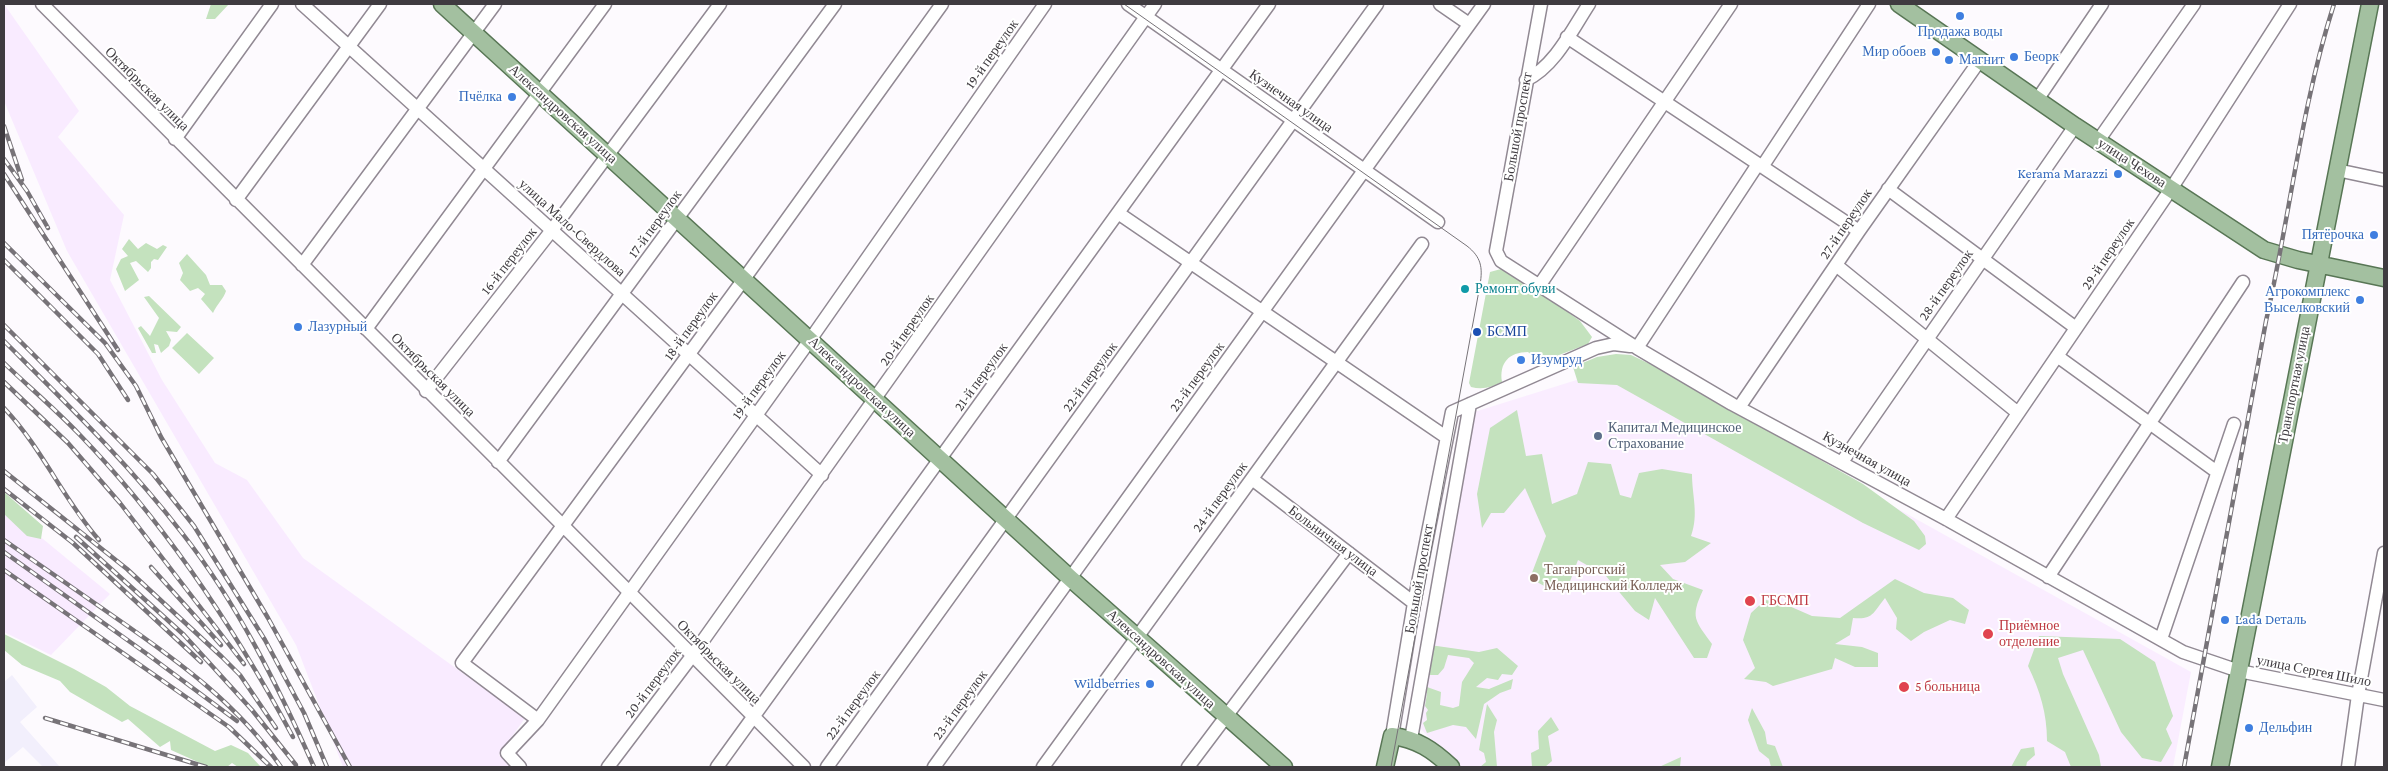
<!DOCTYPE html>
<html>
<head>
<meta charset="utf-8">
<style>
	body { margin:0 }
	#map { position:relative; width:2388px; height:771px; overflow:hidden; background:#fdfafe; font-family:"Crimson Pro",serif }
	canvas { display:block }
	.frame { position:absolute; inset:0; border:5px solid #3f3b40; pointer-events:none }
</style>
</head>
<body>
<div id="map">
<canvas width="2388" height="771"></canvas>
<div class="frame"></div>
</div>
<script>
const ctx = document.querySelector('canvas').getContext('2d');
ctx.lineJoin = 'round';
function fillPath(path, color) { ctx.fillStyle = color; ctx.fill(path, 'evenodd'); }
function stroke(path, color, width, dash) { ctx.strokeStyle = color; ctx.lineWidth = width; ctx.lineCap = dash ? 'butt' : 'round'; ctx.setLineDash(dash || []); ctx.stroke(path); }
function drawText(font, color, halo, rows, align = 'center') {
  ctx.font = font + ' "Crimson Pro",serif'; ctx.lineWidth = 4; ctx.setLineDash([]); ctx.textBaseline = 'middle'; ctx.strokeStyle = halo; ctx.fillStyle = color; for (const [text, x, y, turn = 0] of rows) {
    ctx.save(); ctx.translate(x, y); ctx.rotate((+turn || 0) * Math.PI / 180); ctx.textAlign = isNaN(turn) ? turn : align; if (halo) ctx.strokeText(text, 0, 0); ctx.fillText(text, 0, 0); ctx.restore();
  }
}
fillPath(new Path2D(`
	M12,675L37,707L20,722L60,767H43L23,747L4,763V682Z`), '#f2effc');
fillPath(new Path2D(`
	M4,4L79,111L58,137L124,215L110,280L162,380L215,463L247,480L303,558L525,718L499,755L510,767H343L296,645L67,251L4,101Z
	M4,507L110,594L51,655L4,632Z`), '#f9ebff');
fillPath(new Path2D(`
	M1634,362L2191,672L2173,767H1458L1415,723L1468,414Z`), '#faedff');
fillPath(new Path2D(`
	M211,4H229L215,19H206Z
	M129,239L138,249L146,243L157,249L163,245L167,247L158,260L154,259L151,262V268L148,272L136,261L130,263L139,280L125,291L116,269L121,259L128,256L122,249Z
	M187,254L206,275L210,285H222L226,291C224,298 217,304 213,313L201,299L205,294L198,288L190,291L180,280L183,273L179,263Z
	M1501,269L1554,302L1580,321L1592,337L1588,344L1546,360H1537L1528,352C1509,352 1499,363 1502,382C1492,387 1483,390 1471,387L1469,383L1490,272Z
	M149,296L181,327L177,332L166,331L171,340L169,346L161,353L158,345L154,344L156,353H152L138,328L141,326L150,336L159,318L144,297Z
	M187,333L214,358L199,374L172,348Z
	M1616,354L1631,355L1650,364L1863,484L1914,521L1925,536L1926,544L1919,550L1863,523L1617,385L1578,383L1573,367L1597,357Z
	M1517,410L1526,456L1542,454L1552,504L1577,494L1588,462L1611,464L1620,495L1631,498L1639,473L1662,469L1692,474C1692,496 1699,514 1691,536L1711,543L1685,562L1660,565L1673,579L1703,590C1690,618 1695,620 1712,644L1707,658H1694L1655,598L1649,620L1635,611L1606,576L1578,560L1569,584L1553,591L1530,578L1546,536L1525,488L1504,513H1491L1482,528L1477,494L1490,428Z
	M4,492L43,526L41,539L27,536L4,514Z
	M1895,579L1924,593L1953,598L1969,610L1965,624L1950,620L1924,632L1911,641L1896,629L1897,618L1885,598C1873,613 1873,620 1853,618L1850,635L1835,644L1862,647L1878,653V667H1855L1835,658L1832,669L1773,686L1766,682L1744,679L1755,668L1743,640L1751,613L1765,600L1780,602L1812,616L1840,618Z
	M4,634L74,669L106,687L130,706L215,751L231,745L248,753L261,767H238L232,763L227,767H209L171,750L170,741L160,747L128,719L122,722L70,692L60,681L22,665L4,650Z
	M2039,636L2120,639L2155,662L2173,716L2166,729L2172,743L2161,762L2142,758L2121,732L2083,650L2058,658L2063,674L2099,755L2101,767H2071L2065,752L2047,741C2047,713 2040,691 2028,666Z
	M1430,645L1479,652L1497,648L1518,666L1512,675L1502,674L1498,680L1487,678L1476,687L1489,689L1513,679L1511,689L1500,693L1484,704L1476,739L1466,727L1453,725L1427,733L1423,723L1427,720L1426,713L1428,710L1425,706L1427,693L1421,695L1424,688L1427,687L1441,692L1440,705L1453,708L1459,706L1462,682L1474,663L1469,658L1448,655L1444,668L1438,675H1425L1433,657Z
	M1487,704L1497,720L1494,732L1497,767H1480L1486,762L1484,753L1479,750Z
	M1752,708L1765,732L1767,744L1775,746L1783,767H1771L1769,759L1759,751L1748,720Z
	M1551,717L1559,730L1548,736L1552,761L1545,767H1532L1531,753L1539,749L1538,731Z
	M2034,747L2035,755L2027,762L2026,767H2011L2021,749Z
	M1681,757L1680,767H1659Z`), '#c4e2be');
const minor = new Path2D(`
	M42,4L804,767
	M302,4L822,475
	M1128,4L1438,222
	M1440,4L1469,24
	M1541,4L1496,251L1501,261L1637,348L1732,404L1946,519L2183,652L2239,671L2384,700
	M1567,37L1859,231
	M1526,80C1555,66 1572,30 1589,4
	M2037,100L2102,4
	M175,139L272,4
	M2098,141L2194,4
	M1762,167L1869,4
	M2337,170L2384,180
	M1888,189L2076,328
	M236,200L380,4
	M1118,213L1446,437
	M302,265L495,4
	M1836,265L2018,413
	M1539,286L1731,4
	M366,329L605,4
	M1637,348L1758,164
	M2057,356L2217,472
	M426,391L552,230L720,4
	M1740,406L1859,231L1980,60
	M498,462L835,4
	M1842,462L2075,126
	M1252,479L1414,603
	M1946,519L2171,189L2290,4
	M2048,577L2243,282
	M2161,639L2234,424
	M538,720L462,663L744,279L942,4
	M1392,736L1414,603L1452,412L1596,348L1614,344L1630,346
	M1411,739L1470,404
	M520,767L507,753L538,720L810,340L1045,4
	M608,767L692,656L1155,4
	M717,767L1269,4
	M827,767L1377,4
	M934,767L1484,4
	M1043,767L1422,244
	M1188,767L1349,553
	M2348,767L2358,695L2384,553`);
const major = new Path2D(`
	M442,4L1070,578L1284,767
	M1899,4L2075,126L2264,250L2298,260L2384,278
	M1385,767L1392,736C1417,739 1433,750 1451,767
	M2220,767L2370,4`);
stroke(minor, '#918993', 15);
stroke(major, '#587655', 19);
stroke(minor, '#fff', 12);
stroke(major, '#a3c0a0', 16);
stroke(new Path2D(`
	M1124,4L1467,246C1481,257 1483,267 1480,285L1391,767`), '#777378', 1);
const rail = new Path2D(`
	M4,126L22,180
	M4,159L27,191L48,228
	M4,174L118,350
	M4,243L105,343L136,386L161,437L268,618L350,767
	M4,260L98,354L128,400
	M4,325L153,474L194,526L265,640L304,713L327,767
	M4,341C66,403 128,463 182,533C237,603 278,686 314,767
	M4,363C29,387 55,409 79,434C164,522 235,629 293,737
	M4,382L68,443L120,503L244,664
	M4,408C42,448 63,499 99,540
	M4,471L127,569L222,657L240,675L276,728
	M4,489L73,543L201,662
	M76,537L184,635L252,710L296,765
	M4,540C41,566 79,592 116,618C178,661 238,704 281,767
	M4,552L147,654L237,721
	M151,567L221,645
	M4,570L229,727L271,767
	M45,718L206,767
	M2184,767L2266,321C2290,215 2301,107 2334,4`);
stroke(rail, '#777378', 4.5);
stroke(rail, '#fff', 2.5, [8]);
for (const [x, y, r, color] of [
	[1960,16,5,"#3f7fe0"],
	[1936,52,5,"#3f7fe0"],
	[2014,57,5,"#3f7fe0"],
	[1949,60,5,"#3f7fe0"],
	[512,97,5,"#3f7fe0"],
	[2118,174,5,"#3f7fe0"],
	[2374,235,5,"#3f7fe0"],
	[1465,289,5,"#0f9aa8"],
	[2360,300,5,"#3f7fe0"],
	[298,327,5,"#3f7fe0"],
	[1477,332,5,"#1a4fb4"],
	[1521,360,5,"#3f7fe0"],
	[1598,436,5,"#5c6f8a"],
	[1534,578,5,"#8d6e63"],
	[1750,601,6,"#e0444e"],
	[2225,620,5,"#3f7fe0"],
	[1988,634,6,"#e0444e"],
	[1150,684,5,"#3f7fe0"],
	[1904,687,6,"#e0444e"],
	[2249,728,5,"#3f7fe0"]
]) { const dot = new Path2D(); dot.arc(x, y, r, 0, 2 * Math.PI); ctx.fillStyle = color; ctx.fill(dot); stroke(dot, '#fff', 2); }
drawText('14px', '#366cbe', '#fff', [
	["Продажа воды",1960,32,"center"],
	["Мир обоев",1926,52],
	["Беорк",2024,57,"left"],
	["Магнит",1959,60,"left"],
	["Пчёлка",502,97],
	["Kerama Marazzi",2108,174],
	["Пятёрочка",2364,235],
	["Агрокомплекс",2350,292],
	["Выселковский",2350,308],
	["Лазурный",308,327,"left"],
	["Изумруд",1531,360,"left"],
	["Lada Dеталь",2235,620,"left"],
	["Wildberries",1140,684],
	["Дельфин",2259,728,"left"]
], 'right');
drawText('14px', '#3f3b40', '#fff', [
	["19-й переулок",992,54,-55],
	["Октябрьская улица",147,89,45],
	["Кузнечная улица",1291,101,35],
	["Александровская улица",563,114,42],
	["Большой проспект",1518,127,-80],
	["улица Чехова",2132,163,33],
	["17-й переулок",655,224,-54],
	["27-й переулок",1846,224,-56],
	["улица Мало-Свердлова",572,228,42],
	["29-й переулок",2108,254,-56],
	["16-й переулок",509,261,-52],
	["28-й переулок",1946,285,-55],
	["18-й переулок",691,326,-54],
	["20-й переулок",907,330,-55],
	["Октябрьская улица",433,375,45],
	["21-й переулок",981,377,-54],
	["22-й переулок",1090,377,-54],
	["23-й переулок",1197,377,-54],
	["19-й переулок",759,385,-54],
	["Транспортная улица",2294,385,-79],
	["Александровская улица",862,387,43],
	["Кузнечная улица",1867,459,29],
	["24-й переулок",1220,497,-54],
	["Больничная улица",1333,541,37],
	["Большой проспект",1419,579,-80],
	["Александровская улица",1161,659,42],
	["Октябрьская улица",719,662,45],
	["улица Сергея Шило",2314,671,11],
	["20-й переулок",653,683,-53],
	["22-й переулок",853,705,-54],
	["23-й переулок",960,705,-54]
]);
drawText('14px', '#0d838f', '#fff', [
	["Ремонт обуви",1475,289]
], 'left');
drawText('14px', '#164399', '#fff', [
	["БСМП",1487,332]
], 'left');
drawText('14px', '#4e5e75', '#fff', [
	["Капитал Медицинское",1608,428],
	["Страхование",1608,444]
], 'left');
drawText('14px', '#785e54', '#fff', [
	["Таганрогский",1544,570],
	["Медицинский Колледж",1544,586]
], 'left');
drawText('14px', '#be3a42', '#fff', [
	["ГБСМП",1761,601],
	["Приёмное",1999,626],
	["отделение",1999,642],
	["5 больница",1915,687]
], 'left');
</script>
</body>
</html>
